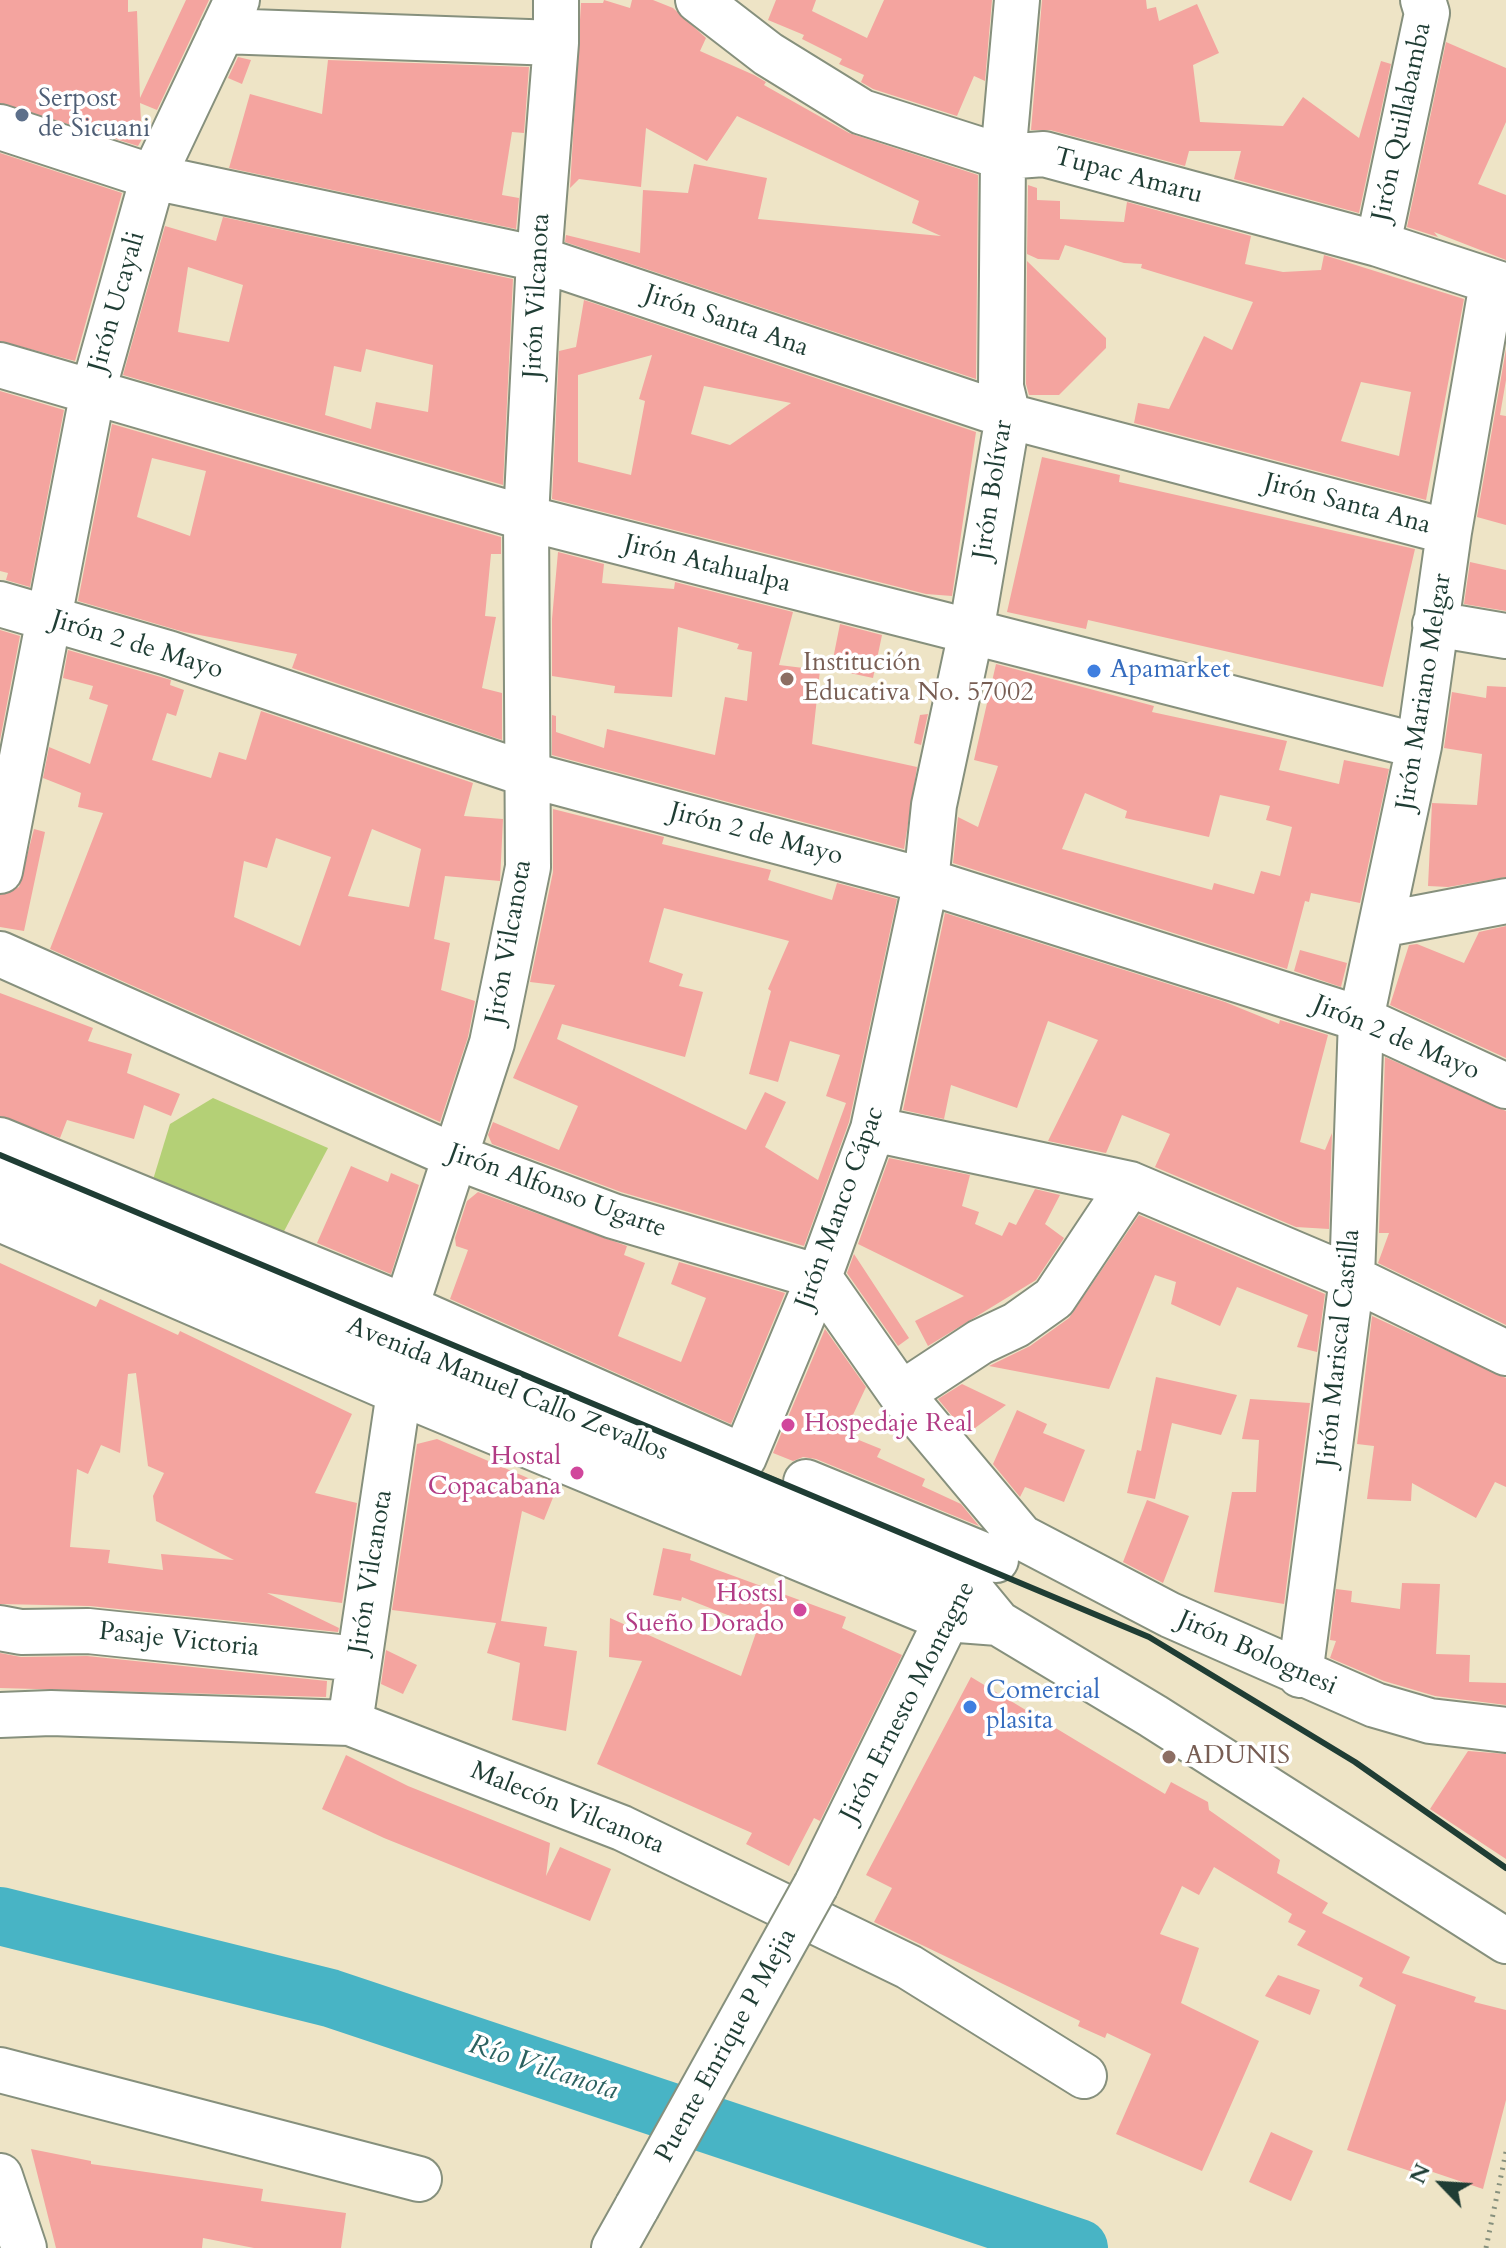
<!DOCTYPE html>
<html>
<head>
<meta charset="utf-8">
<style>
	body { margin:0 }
	#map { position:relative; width:1506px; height:2248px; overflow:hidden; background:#eee4c6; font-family:Cardo,serif }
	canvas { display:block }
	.north { position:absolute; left:1402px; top:2144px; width:80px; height:80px; -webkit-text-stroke:6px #fff; paint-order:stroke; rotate:295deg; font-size:22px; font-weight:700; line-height:32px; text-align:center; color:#1f3d34 }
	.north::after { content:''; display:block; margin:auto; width:28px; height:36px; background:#1f3d34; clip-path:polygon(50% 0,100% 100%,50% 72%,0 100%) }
</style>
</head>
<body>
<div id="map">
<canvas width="1506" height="2248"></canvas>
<div class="north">N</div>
</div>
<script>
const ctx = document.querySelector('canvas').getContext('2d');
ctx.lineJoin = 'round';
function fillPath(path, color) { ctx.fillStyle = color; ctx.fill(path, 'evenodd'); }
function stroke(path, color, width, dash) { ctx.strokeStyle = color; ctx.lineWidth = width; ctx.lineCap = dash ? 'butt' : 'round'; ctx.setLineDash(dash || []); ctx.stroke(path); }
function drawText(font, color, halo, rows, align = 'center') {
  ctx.font = font + ' Cardo,serif'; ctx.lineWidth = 7; ctx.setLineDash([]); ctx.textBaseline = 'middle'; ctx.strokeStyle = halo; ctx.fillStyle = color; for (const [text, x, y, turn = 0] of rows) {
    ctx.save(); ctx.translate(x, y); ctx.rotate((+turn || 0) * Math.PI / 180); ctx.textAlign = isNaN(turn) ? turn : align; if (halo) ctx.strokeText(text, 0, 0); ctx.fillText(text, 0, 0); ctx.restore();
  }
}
fillPath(new Path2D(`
	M213,1098L328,1148L281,1237L152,1183L170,1124Z`), '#b4d076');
stroke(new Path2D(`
	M0,1916L330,1998L1079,2248`), '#48b4c5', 58);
fillPath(new Path2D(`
	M0,0H128V12L137,11L140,98L186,0H209L157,110L140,103L142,139L138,146L0,103Z
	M604,0L630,8L632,0H653L673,8L706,38L700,51L754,75L766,82L764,85L849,133L978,175L976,379L565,242L566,235L640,253L643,190L688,193L694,164L767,178L758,219L941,236L912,223L919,201L737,116L707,161L646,128L641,187L579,179L570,188L581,3H603Z
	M776,0H816L812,11L867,38L884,0H992L985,81L974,76L957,116L873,89L861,82L864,75L839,64L842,59L802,39L804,35L768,20Z
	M1042,0H1146L1147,9L1156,7L1159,21L1197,4L1219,53L1193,65L1200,122L1283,126L1303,97L1359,138L1381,61L1391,64L1359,213L1234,179L1241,151H1189L1185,166L1050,130H1031Z
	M1446,42L1506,68V122L1478,184L1506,195V260L1434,232L1438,237L1407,227Z
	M238,57L251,60L242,84L228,78Z
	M328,60L529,67L524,133L512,132L502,195L519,198L516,229L229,168L250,94L322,114Z
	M0,153L122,193L75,361L0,341Z
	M1028,185L1037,188V200L1060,201V219L1124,222L1127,202L1251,236L1245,264L1283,272L1321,270L1324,255L1464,299L1426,500L1134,423L1138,403L1169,409L1204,336L1232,350L1253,302L1141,268L1142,264L1124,263L1065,245L1059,260L1038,259L1027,254ZM1361,382L1411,392L1399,456L1341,441Z
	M223,217L513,279L503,485L123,375L165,226L216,241ZM188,267L243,285L229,342L178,332ZM366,349L433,365L428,412L376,402L371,429L325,415L334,366L361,372Z
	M1027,261L1106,338V348L1059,395H1029L1026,384Z
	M584,300L976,432L952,596L926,594L552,499L559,351L576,347ZM652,355L639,399L645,401L631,475L578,462V375ZM704,386L791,403L730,445L691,434Z
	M1506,349V380L1500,415L1506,416V525L1477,517Z
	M0,391L64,410L30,587L6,580L8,573L0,571Z
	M112,424L501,537V554H491L485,616L496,617L482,688L502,693V740L292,668L297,654L184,632L78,601ZM152,458L206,471L190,536L137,517Z
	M1042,457L1120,475L1119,482L1415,549L1383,687L1088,620L1086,629L1007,612Z
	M558,552L604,564L602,583L674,589L675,582L793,612L779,665L820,670L812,744L917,767L904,849L552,755V715L556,716V732L604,748L607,729L715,755L725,697L747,701L752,652L737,649L739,644L678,627L672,697L614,693L615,686L552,676V619Z
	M1470,562L1506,570V611L1464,604Z
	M840,624L882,635L873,678L831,669Z
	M0,630L20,636L0,740Z
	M68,650L171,680L170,685L184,690L176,716L167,713L152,760L211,778L219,752L246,760L261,711L473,783L464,816L503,819L500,881L445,876L434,939L450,943L441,990L475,1001L468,1037L440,1122L50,949L103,813L78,807L81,793L43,778L49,747L90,764L108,705L89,699L93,686L63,678ZM372,829L421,849L409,907L348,896ZM276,838L331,857L300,946L234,917L244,861L267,868Z
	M996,664L1154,706L1152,712L1287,741L1279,770L1339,784L1344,760L1389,769L1360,903L1311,893L1309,902L1305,901L1287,969L953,863L958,817L978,827L998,766L974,760ZM1085,793L1127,811L1125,818L1209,837L1220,795L1270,806L1266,820L1292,827L1280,876L1261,871L1254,894L1214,883L1212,890L1062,849Z
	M1487,686L1506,687V877L1448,887L1428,886L1432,803L1477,805L1482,754L1444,748L1452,692L1486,698Z
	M928,714L921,745L914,743L920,715Z
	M553,809L664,837L662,844L771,870L768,880L832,900L837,883L897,899L849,1122L804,1246L621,1192L492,1144L488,1135L493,1122L559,1150L578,1106L513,1078L555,985L530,982L553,872ZM664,908L789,941L768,989L771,991L749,1074L778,1082L790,1041L840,1055L826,1096L846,1103L818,1180L765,1147L786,1102L765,1092L746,1130L557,1039L562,1024L685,1057L703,992L679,986L683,974L649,962Z
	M34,829L45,832L24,931L0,927V895L19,887Z
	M945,913L1225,1002L1279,1024L1280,1020L1328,1035L1300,1142L1325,1150L1332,1133L1329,1229L1296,1227L1155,1167L1170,1134L1122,1115L1106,1153L1048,1141L1098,1040L1048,1021L1017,1108L951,1085L944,1119L903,1110Z
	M1506,926V1058L1390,1005L1409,945L1417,944L1464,963L1479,932Z
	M1300,950L1347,963L1341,987L1294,971Z
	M0,993L93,1028L88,1041L132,1054L127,1073L180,1094L171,1116L144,1105L134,1139L67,1120L60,1138L0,1116Z
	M1385,1057L1506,1111V1325L1378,1263L1389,1233H1379Z
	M889,1158L970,1175L962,1206L979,1212L975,1224L1002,1236L1009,1222L1016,1225L1035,1189L1060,1195L1045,1224L1064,1238L1036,1280L928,1346L915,1321L964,1296L858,1244Z
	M351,1166L388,1182L391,1173L419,1185L391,1274L317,1243Z
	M478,1192L627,1246L624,1255L645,1263L618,1336L681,1362L706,1298L671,1284L679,1262L785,1293L731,1424L450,1299L468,1250L456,1246L455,1238L467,1201Z
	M1139,1215L1325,1294L1317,1352L1297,1347L1308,1315L1237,1287L1220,1326L1171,1304L1176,1282L1155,1275L1109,1389L989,1366L1030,1346L1069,1318Z
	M854,1254L909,1338L898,1346L847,1273Z
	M0,1263L96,1307L100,1299L178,1335L180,1331L352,1414L315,1493L357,1503L342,1603L267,1593L339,1628L338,1632L90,1606L0,1604ZM136,1373L148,1466L164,1473L153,1496L156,1521L234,1560L161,1554L163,1570L108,1563L110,1550L70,1547L77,1469L88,1474L101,1445L120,1453L128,1374Z
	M1372,1316L1506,1378V1487L1495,1482L1476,1518L1412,1483L1411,1501L1367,1499L1374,1446L1357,1444Z
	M825,1329L866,1387L844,1434L881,1449L877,1457L925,1479L922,1486L961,1504L979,1526L816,1459L803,1457L793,1461L773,1453Z
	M1156,1377L1237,1395L1221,1435L1172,1423L1155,1499L1127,1493L1137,1450L1141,1451Z
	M962,1384L1006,1405L967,1434L938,1399Z
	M1250,1399L1310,1403L1284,1604L1214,1592L1232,1492H1256L1259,1440L1242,1439Z
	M1017,1410L1047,1424L1043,1433L1085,1450L1064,1502L1025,1487L1020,1497L993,1464Z
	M437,1439L556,1490L544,1520L522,1511L501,1621L547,1627L544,1646L577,1651L566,1731L512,1720L520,1663L487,1653L496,1623L392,1610L417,1444Z
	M1147,1500L1189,1516L1163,1583L1123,1562Z
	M663,1548L691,1554L690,1560L846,1617L842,1628L902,1655L820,1821L814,1818L789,1866L746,1844L752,1833L597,1764L642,1661L609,1657L610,1618L741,1676L758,1627L682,1597L681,1601L653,1595Z
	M1402,1583L1440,1584L1436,1654L1470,1655L1469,1682L1506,1683V1705L1435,1696L1384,1681L1330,1658L1336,1641L1330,1640L1336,1589L1352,1591L1351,1602L1400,1609Z
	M386,1650L417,1665L403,1694L381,1684Z
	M0,1653L21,1657L87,1656L327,1681L326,1697L0,1688Z
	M971,1677L1165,1794L1171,1782L1208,1802L1209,1810L1280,1860L1277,1873L1328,1903L1322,1913L1410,1957L1402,1973L1476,1997L1474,2002L1506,2010V2100L1483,2189L1418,2167L1416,2173L1347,2150L1396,2005L1359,1986L1363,1978L1297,1945L1306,1931L1288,1922L1292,1914L1214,1867L1199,1895L1182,1886L1160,1934L1199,1948L1181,2003L1259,2041L1202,2171L1116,2134L1151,2054L1107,2033L1105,2038L1078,2026L1080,2021L874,1922L892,1888L866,1875Z
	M1468,1751L1506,1754V1859L1430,1809Z
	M346,1755L408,1786L550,1843L546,1876L560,1847L611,1869L590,1921L384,1838L322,1809Z
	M1278,1975L1320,1990L1310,2015L1265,1996Z
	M1271,2132L1313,2151L1291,2201L1249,2182Z
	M31,2149L91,2161V2164L263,2189L261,2201L346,2213L341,2248H254L203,2238L202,2248H56Z`), '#f4a49f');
const minor = new Path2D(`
	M698,0L768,54L862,112L1003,157L1044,154L1378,244L1506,286
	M222,31L556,43
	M0,127L153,177L539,259L1008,416L1449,532
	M1378,244L1427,13L1423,0
	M0,365L526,518L1419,746
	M0,604L168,653L526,774L926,881L1361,1019L1506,1086
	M1435,624L1506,636
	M0,871L93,391L153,177L237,0
	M1381,925L1506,901
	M0,954L456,1157L613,1216L819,1277L901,1394L1021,1537L1170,1615L1375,1705L1430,1721L1506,1730
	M873,1129L1130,1184L1352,1278L1506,1353
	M0,1140L406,1307L731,1451
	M0,1178L965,1583L998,1623L1153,1716L1506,1941
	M0,1219L399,1392L946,1619L998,1623
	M901,1394L980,1342L1016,1325L1054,1298L1130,1184
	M806,1482L996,1560
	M707,1519L744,1457L819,1277L873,1129L926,881L934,805L971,632L1008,416L1001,387L1003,157L1017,0
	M0,1628L21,1632L88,1631L358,1659
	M1300,1675L1352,1278L1361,1019L1419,746L1449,532L1492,283
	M0,1715L51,1713L350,1723L622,1828L909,1967L1084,2076
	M350,1723L399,1392L406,1307L492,1043L528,867L526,518L539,259L556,43V0
	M816,1885L959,1595
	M0,2070L419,2179
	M0,2176L24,2248
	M614,2248L637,2207`);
stroke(minor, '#86907d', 48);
stroke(new Path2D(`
	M1486,2248L1506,2152`), '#86907d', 5, [2, 6]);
stroke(minor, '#fff', 44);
stroke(new Path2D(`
	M0,1155L1149,1637L1355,1762L1506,1868`), '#1f3d34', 6);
const minorBridge = new Path2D(`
	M637,2207L816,1885`);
stroke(minorBridge, '#86907d', 48, []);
stroke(minorBridge, '#fff', 44);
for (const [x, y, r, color] of [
	[22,115,8,"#5c6f8a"],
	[1094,671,8,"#3f7fe0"],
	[787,679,8,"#8d6e63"],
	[788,1425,8,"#d1479c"],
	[577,1473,8,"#d1479c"],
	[800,1610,8,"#d1479c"],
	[970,1707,8,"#3f7fe0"],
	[1169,1757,8,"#8d6e63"]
]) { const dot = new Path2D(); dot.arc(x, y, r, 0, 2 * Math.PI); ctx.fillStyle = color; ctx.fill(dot); stroke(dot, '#fff', 3); }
drawText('26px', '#4e5e75', '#fff', [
	["Serpost",38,100],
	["de Sicuani",38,130]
], 'left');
drawText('26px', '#1f3d34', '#fff', [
	["Jirón Quillabamba",1403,122,-78],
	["Tupac Amaru",1128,177,15],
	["Jirón Vilcanota",538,296,-87],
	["Jirón Ucayali",118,302,-74],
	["Jirón Santa Ana",726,322,19],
	["Jirón Bolívar",994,490,-81],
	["Jirón Santa Ana",1347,505,15],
	["Jirón Atahualpa",707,565,14],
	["Jirón 2 de Mayo",137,646,17],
	["Jirón Mariano Melgar",1425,692,-81],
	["Jirón 2 de Mayo",756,835,15],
	["Jirón Vilcanota",510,942,-80],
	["Jirón 2 de Mayo",1396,1039,23],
	["Jirón Alfonso Ugarte",557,1192,20],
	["Jirón Manco Cápac",841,1208,-70],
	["Jirón Mariscal Castilla",1340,1348,-84],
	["Avenida Manuel Callo Zevallos",507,1390,22],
	["Jirón Vilcanota",372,1572,-81],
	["Pasaje Victoria",179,1641,6],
	["Jirón Bolognesi",1257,1654,24],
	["Jirón Ernesto Montagne",909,1702,-63],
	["Malecón Vilcanota",567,1809,22],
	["Puente Enrique P Mejia",727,2046,-61]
]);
drawText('26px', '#785e54', '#fff', [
	["Institución",803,664],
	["Educativa No. 57002",803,694],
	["ADUNIS",1185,1757]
], 'left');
drawText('26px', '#366cbe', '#fff', [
	["Apamarket",1110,671],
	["Comercial",986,1692],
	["plasita",986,1722]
], 'left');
drawText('26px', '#b23c85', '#fff', [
	["Hospedaje Real",804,1425,"left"],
	["Hostal",561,1458],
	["Copacabana",561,1488],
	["Hostsl",784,1595],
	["Sueño Dorado",784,1625]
], 'right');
drawText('italic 28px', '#2b6160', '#fff', [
	["Río Vilcanota",543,2069,18]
]);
</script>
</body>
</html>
